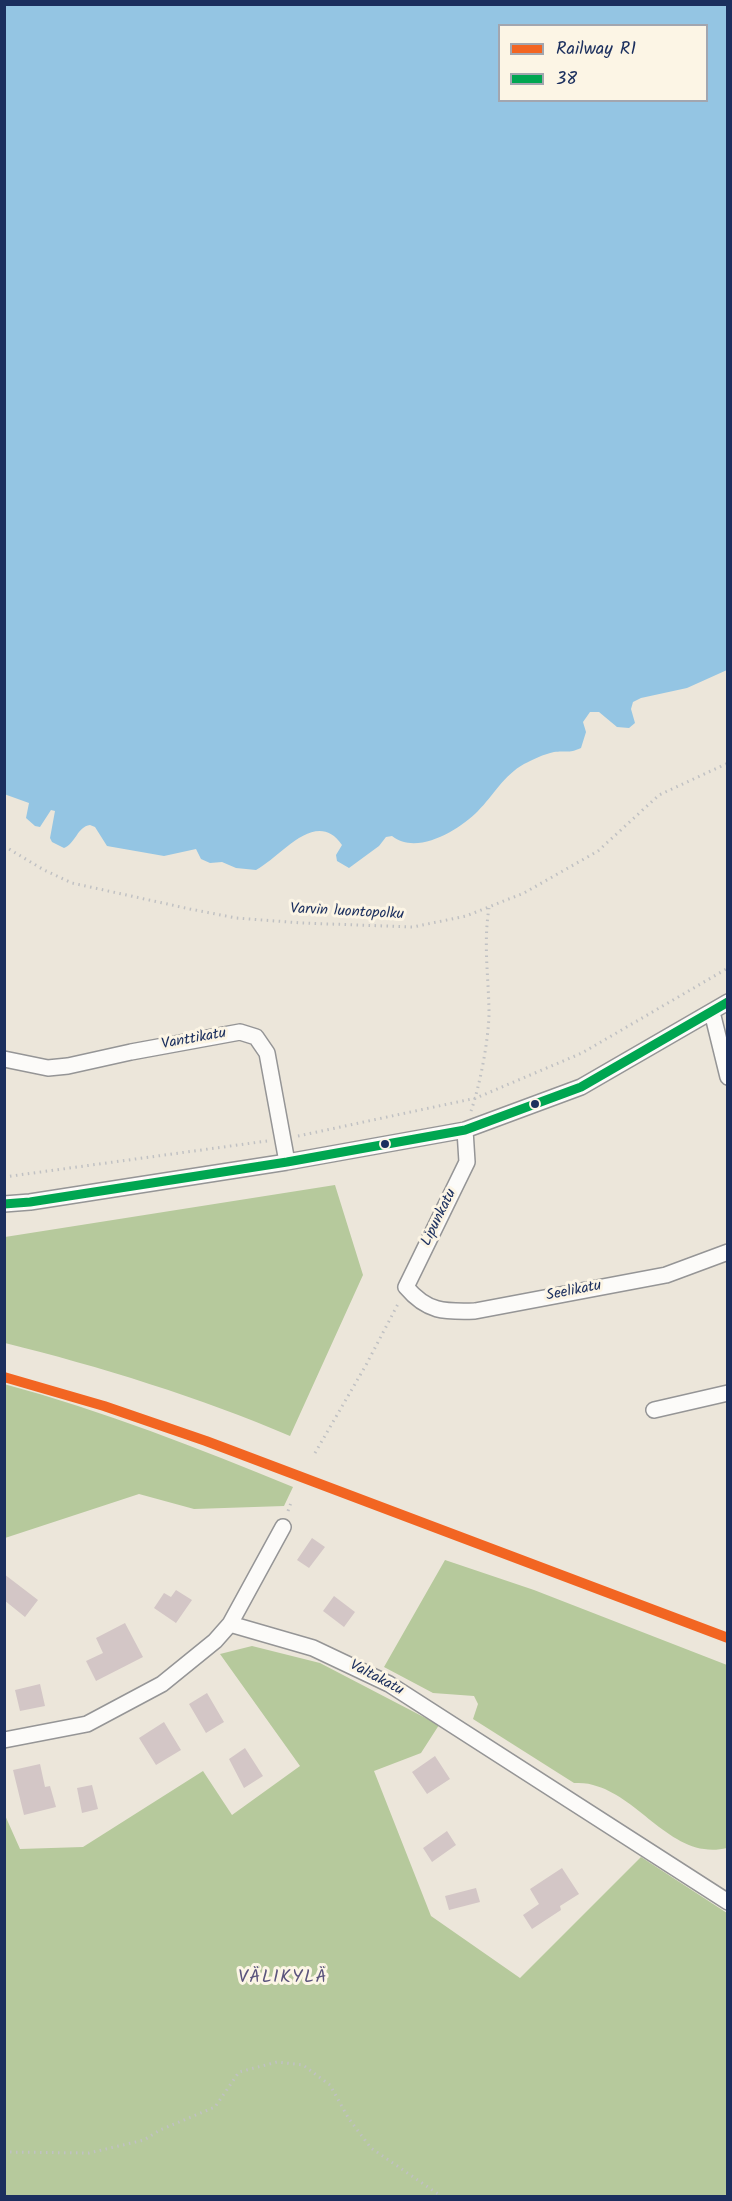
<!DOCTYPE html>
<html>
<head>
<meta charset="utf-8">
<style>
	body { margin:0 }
	#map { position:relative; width:732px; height:2201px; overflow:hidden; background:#ece6da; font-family:Kalam,sans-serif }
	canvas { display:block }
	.frame { position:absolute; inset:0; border:6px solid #1b2f5e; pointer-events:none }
	.legend { position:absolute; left:498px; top:24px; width:210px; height:78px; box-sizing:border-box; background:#fcf5e5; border:2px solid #a2a6af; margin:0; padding:8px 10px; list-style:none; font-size:18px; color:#1b2f5e }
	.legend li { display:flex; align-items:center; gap:12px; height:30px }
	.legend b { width:30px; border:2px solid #a2a6af }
</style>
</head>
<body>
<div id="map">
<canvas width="732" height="2201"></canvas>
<div class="frame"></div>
<ul class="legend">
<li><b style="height:8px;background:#f26522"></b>Railway R1</li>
<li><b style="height:8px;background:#00a651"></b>38</li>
</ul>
</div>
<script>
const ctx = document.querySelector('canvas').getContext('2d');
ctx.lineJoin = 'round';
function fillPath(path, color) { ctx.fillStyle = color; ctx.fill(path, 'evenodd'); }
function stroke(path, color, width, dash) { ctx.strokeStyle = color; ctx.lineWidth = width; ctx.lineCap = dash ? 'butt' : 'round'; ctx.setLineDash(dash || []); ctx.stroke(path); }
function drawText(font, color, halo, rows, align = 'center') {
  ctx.font = font + ' Kalam,sans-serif'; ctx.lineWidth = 6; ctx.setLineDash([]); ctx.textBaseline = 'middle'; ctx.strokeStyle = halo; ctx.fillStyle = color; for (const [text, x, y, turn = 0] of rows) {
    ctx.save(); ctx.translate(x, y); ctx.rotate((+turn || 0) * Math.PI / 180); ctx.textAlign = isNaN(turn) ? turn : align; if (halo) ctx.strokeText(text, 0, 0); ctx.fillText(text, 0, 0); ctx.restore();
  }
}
fillPath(new Path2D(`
	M335,1185L363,1275L290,1436C202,1398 98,1366 5,1343V1237Z
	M4,1384C104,1411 198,1448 293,1487L284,1506L194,1509L139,1494L5,1538Z
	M445,1560L534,1590L727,1665V1848C673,1861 641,1797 593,1785C587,1783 580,1783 574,1783L473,1719L478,1704L474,1696L433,1693L384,1667Z
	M252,1646L320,1663L439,1725L421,1753L374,1771L431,1916L520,1978L641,1857L727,1913V2196H5L4,1813L20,1849L83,1847L203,1771L232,1815L300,1766L220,1654Z`), '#b6c99c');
fillPath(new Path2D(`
	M5,4L727,5V670L687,688L641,698L633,702L631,709L635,723L629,728L617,727L599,712H590L583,722L586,732L581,748C568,754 565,750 554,752C544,754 532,760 524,764C504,775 493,796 478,811C459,830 417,856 392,836L386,837L379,846L349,868L337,861L336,855L342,845C316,807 281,857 256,870L236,868L222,862L210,863L201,859L196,849L164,856L107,846L95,827L90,825C77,827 76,843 64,848L52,842L50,838L55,811L51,810L40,827L35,826L26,818L29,803L4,794ZM500,26H706V100H500Z`), '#94c5e3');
fillPath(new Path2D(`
	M312,1538L325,1547L309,1568L297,1560Z
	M4,1574L38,1600L25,1617L4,1600Z
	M176,1590L192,1600L176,1623L154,1608L164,1593L171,1597Z
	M334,1596L355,1612L344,1627L323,1611Z
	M125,1623L143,1657L96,1681L86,1661L103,1653L96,1638Z
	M40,1684L45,1706L20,1711L15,1690Z
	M207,1693L224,1722L206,1733L189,1704Z
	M164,1722L181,1750L156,1765L139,1738Z
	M245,1748L263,1776L244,1788L229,1759Z
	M435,1756L450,1779L427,1794L412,1772Z
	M40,1764L45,1787L50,1786L56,1807L24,1815L13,1770Z
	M92,1785L98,1809L82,1813L77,1788Z
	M447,1831L456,1845L432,1862L423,1848Z
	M562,1868L579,1894L560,1906L561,1910L532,1929L523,1915L539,1904L530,1889Z
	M476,1888L480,1902L449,1910L445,1896Z`), '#d3c6c6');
const street = new Path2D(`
	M712,1012L728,1077
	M4,1059L48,1068L68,1066L131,1052L240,1032L256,1037L267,1053L287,1162
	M465,1130L467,1162L406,1287C427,1312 444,1312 475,1311L666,1275L728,1252
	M4,1204L30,1202L287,1162L465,1130L581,1087L728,1002
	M654,1410L728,1393
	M230,1624L283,1527
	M4,1740L87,1724L162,1684L215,1641L230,1624L313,1648L389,1684L728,1902`);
stroke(street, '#959596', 18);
stroke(new Path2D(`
	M4,846L44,870L72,883L190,909L236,918L302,923L413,927L466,916L524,893L598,851L659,795L728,763
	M471,1111C480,1085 488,1043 489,1015C489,979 483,945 489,908
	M298,1136L476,1098L582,1053L728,968
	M4,1177L267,1141
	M315,1453L366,1365L399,1302
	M288,1511L292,1500
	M4,2152L89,2153L144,2140L160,2130L215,2107L239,2072L277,2062L303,2065L330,2085L349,2119L371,2148L441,2196`), '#c0c1c3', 3, [1.5, 4.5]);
stroke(street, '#fcfbf9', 15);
stroke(new Path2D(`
	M4,1204L30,1202L287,1162L465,1130L581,1087L728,1002`), '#00a651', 9);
stroke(new Path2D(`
	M4,1377L104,1406L206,1441L728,1638`), '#f26522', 10);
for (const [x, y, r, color] of [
	[535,1104,5,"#1b2f5e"],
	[385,1144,5,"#1b2f5e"]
]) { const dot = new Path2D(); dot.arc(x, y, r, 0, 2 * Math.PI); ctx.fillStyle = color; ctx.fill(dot); stroke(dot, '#fcf5e5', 2); }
drawText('15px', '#1b2f5e', '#fcf5e5', [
	["Varvin luontopolku",347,913,3],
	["Vanttikatu",194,1040,-10],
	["Lipunkatu",440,1218,-64],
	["Seelikatu",574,1292,-11],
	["Valtakatu",376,1679,28]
]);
ctx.letterSpacing = '1.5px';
drawText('18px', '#5b547d', '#fcf5e5', [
	["VÄLIKYLÄ",283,1979]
]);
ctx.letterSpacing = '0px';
</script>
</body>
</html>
